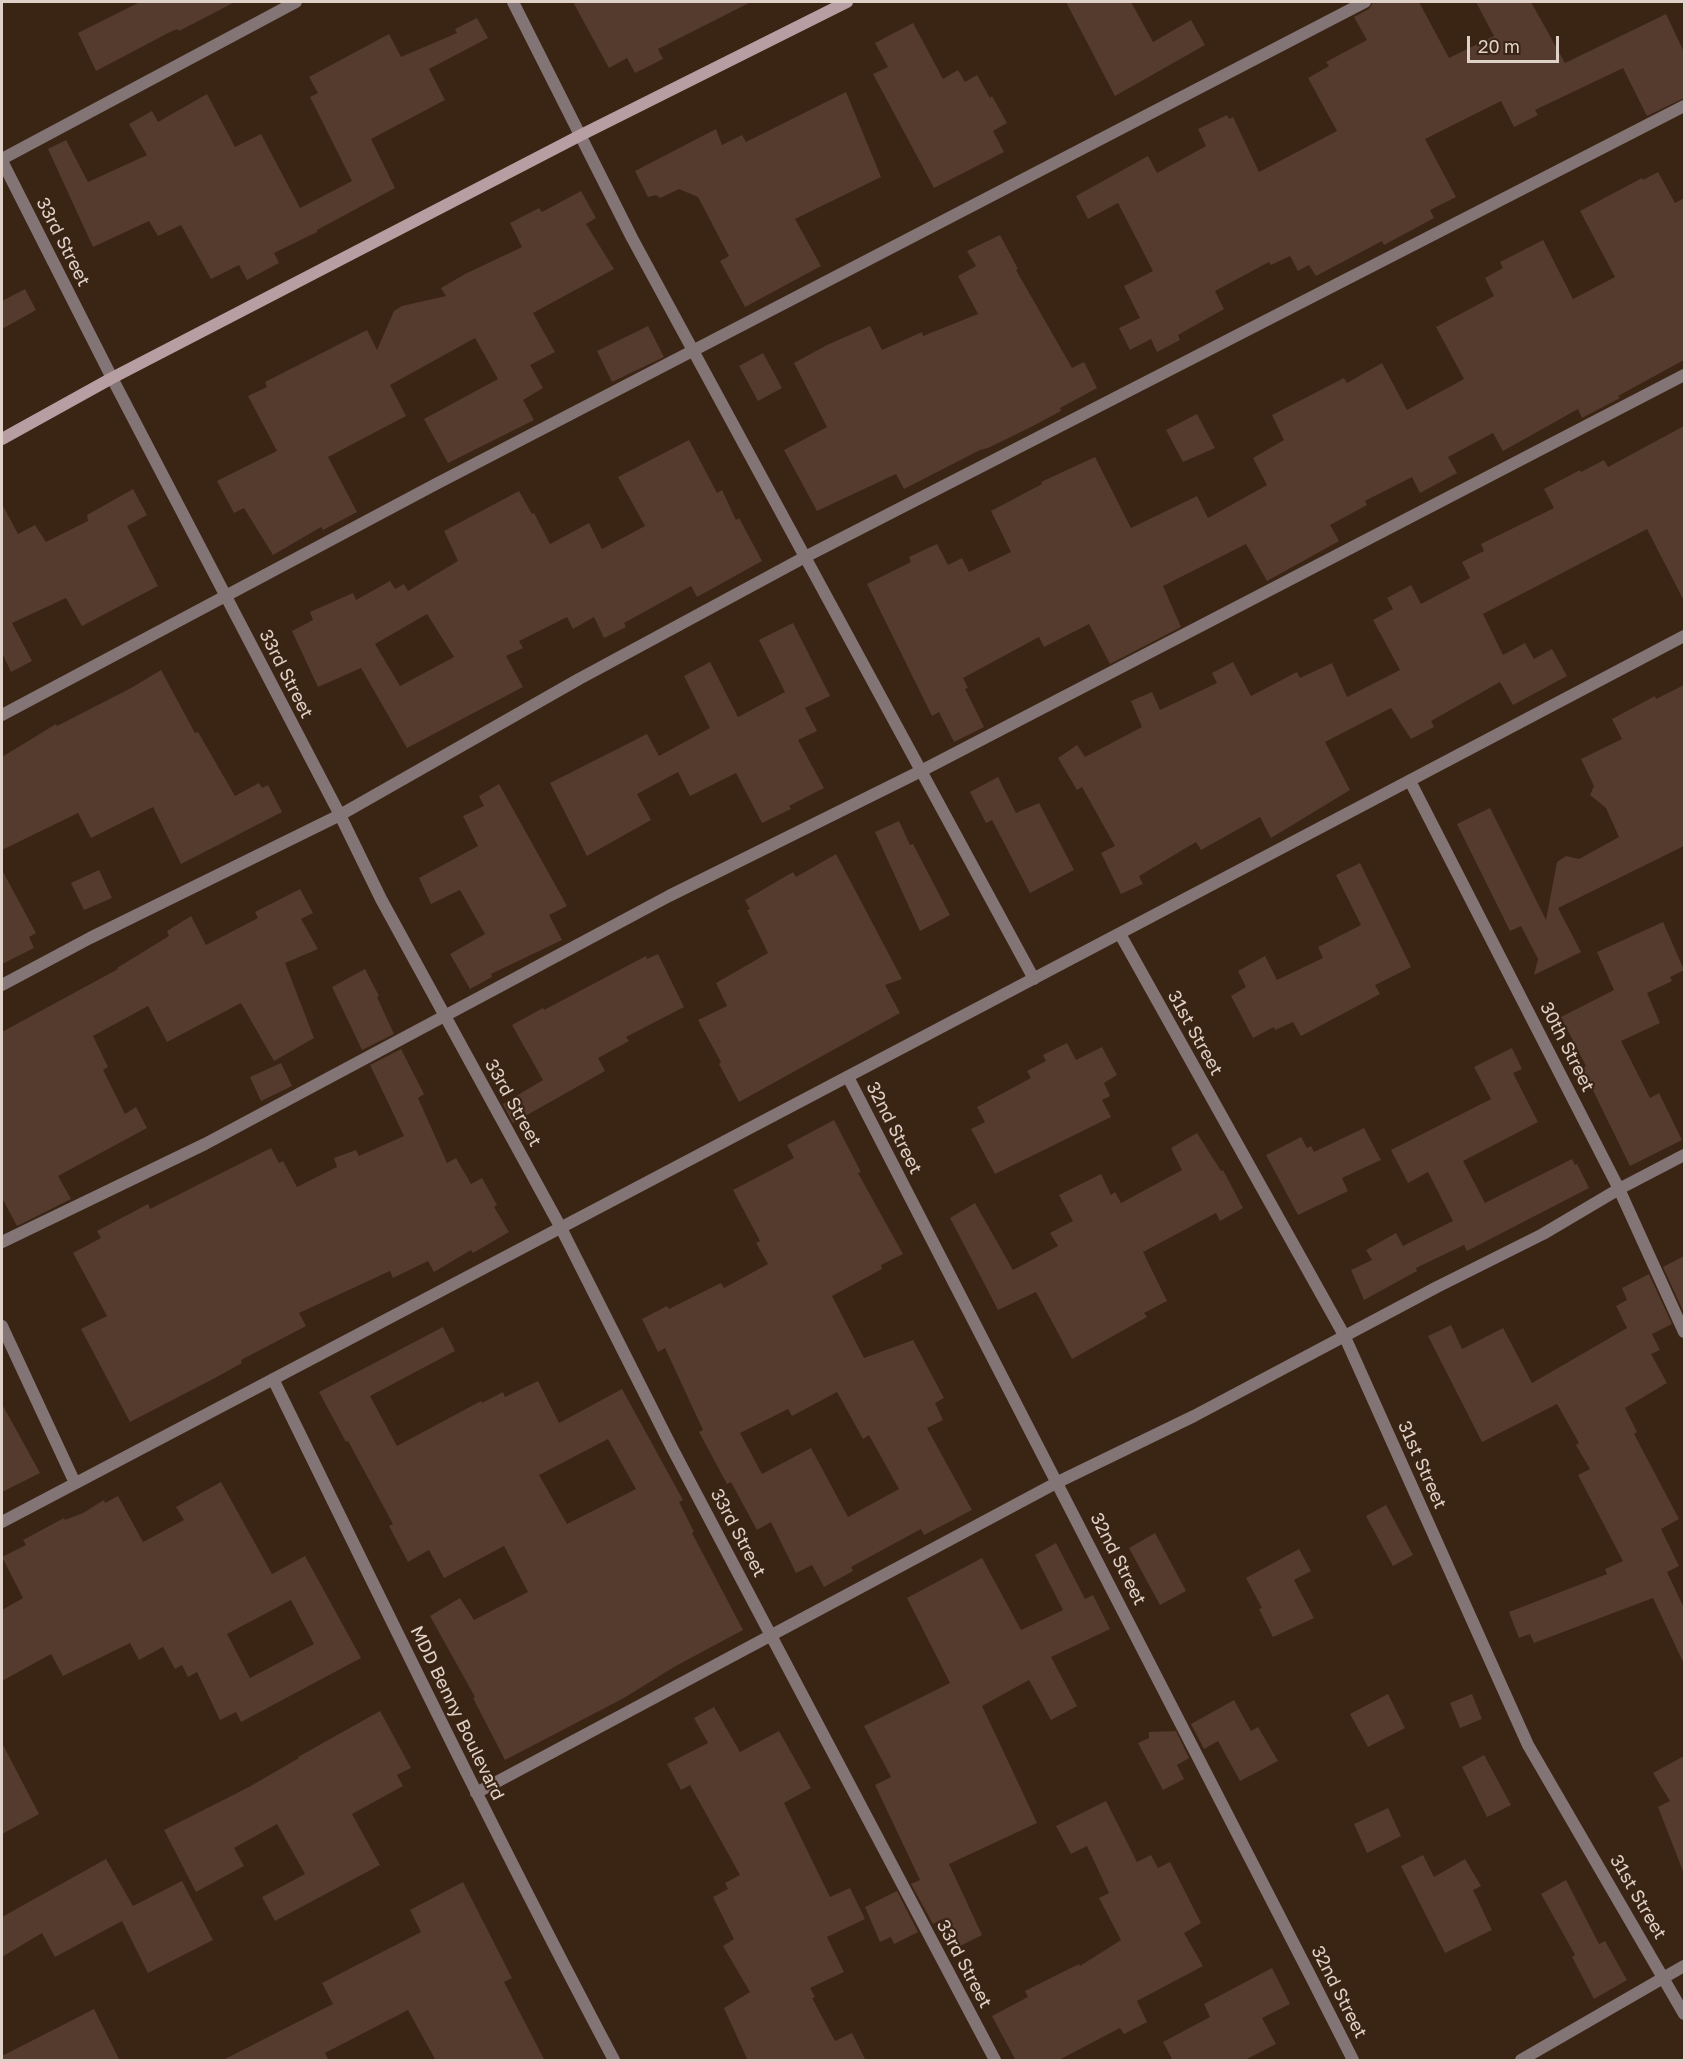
<!DOCTYPE html>
<html>
<head>
<meta charset="utf-8">
<style>
	body { margin:0 }
	#map { position:relative; width:1686px; height:2062px; overflow:hidden; background:#3a2414; font-family:"Golos Text",sans-serif }
	canvas { display:block }
	.frame { position:absolute; inset:0; border:3px solid #e0d1c8; pointer-events:none }
	.scale { position:absolute; left:1467px; top:36px; width:92px; height:27px; box-sizing:border-box; border:3px solid #e0d1c8; border-top:0; padding-left:8px; font-size:18px; line-height:21px; white-space:nowrap; color:#e0d1c8; -webkit-text-stroke:4px #3a2414; paint-order:stroke }
</style>
</head>
<body>
<div id="map">
<canvas width="1686" height="2062"></canvas>
<div class="frame"></div>
<div class="scale">20 m</div>
</div>
<script>
const ctx = document.querySelector('canvas').getContext('2d');
ctx.lineJoin = 'round';
function fillPath(path, color) { ctx.fillStyle = color; ctx.fill(path, 'evenodd'); }
function stroke(path, color, width, dash) { ctx.strokeStyle = color; ctx.lineWidth = width; ctx.lineCap = dash ? 'butt' : 'round'; ctx.setLineDash(dash || []); ctx.stroke(path); }
function drawText(font, color, halo, rows, align = 'center') {
  ctx.font = font + ' "Golos Text",sans-serif'; ctx.lineWidth = 4.5; ctx.setLineDash([]); ctx.textBaseline = 'middle'; ctx.strokeStyle = halo; ctx.fillStyle = color; for (const [text, x, y, turn = 0] of rows) {
    ctx.save(); ctx.translate(x, y); ctx.rotate((+turn || 0) * Math.PI / 180); ctx.textAlign = isNaN(turn) ? turn : align; if (halo) ctx.strokeText(text, 0, 0); ctx.fillText(text, 0, 0); ctx.restore();
  }
}
fillPath(new Path2D(`
	M140,2H235L179,31L178,29L170,32L96,71L78,33Z
	M573,2H751L658,49L663,59L635,73L627,58L609,68Z
	M1066,2H1131L1153,42L1191,20L1205,45L1115,96Z
	M1373,2H1419L1449,58L1494,36L1476,2H1531L1565,63L1666,14L1684,52V98L1647,116L1623,68L1535,110L1538,115L1514,127L1501,101L1425,139L1456,197L1430,210L1434,218L1384,245L1382,241L1316,276L1309,265L1298,271L1290,256L1271,265L1269,262L1215,291L1224,309L1178,335L1180,340L1157,352L1151,339L1130,350L1119,328L1140,318L1124,286L1153,271L1118,203L1088,219L1076,196L1148,156L1157,173L1206,146L1198,129L1227,115L1229,119L1233,117L1259,172L1337,131L1308,78L1329,66L1326,62L1367,40L1354,17L1369,9Z
	M477,18L488,38L429,69L445,100L371,139L395,188L317,230V232L274,253L279,263L247,280L239,265L211,279L181,225L158,236L149,221L93,247L48,149L66,140L88,182L147,155L129,124L152,111L158,122L207,94L235,147L261,134L300,208L352,181L310,97L318,93L309,77L389,34L401,57L457,33L455,29Z
	M913,23L943,79L958,70L965,82L977,75L990,98L992,96L1007,123L993,131L1004,152L934,188L873,74L888,67L875,43Z
	M846,92L881,177L795,219L821,266L745,307L720,261L729,256L698,197L679,189L660,198L656,195L648,197L635,171L716,129L722,145L742,135L746,142Z
	M1658,172L1675,203L1684,198V360L1618,396L1620,398L1582,418L1578,409L1503,451L1493,433L1448,457L1457,473L1420,493L1412,477L1365,501L1367,505L1330,525L1339,541L1267,581L1246,544L1163,586L1181,627L1110,664L1089,624L1044,647L1039,637L963,678L968,688L965,689L984,727L954,742L939,712L932,716L867,584L911,562L909,557L937,544L948,565L962,558L969,572L1011,552L991,511L1042,484L1041,482L1095,457L1131,528L1197,496L1208,518L1267,485L1253,458L1284,440L1272,415L1344,378L1347,383L1382,363L1407,410L1464,379L1436,327L1494,296L1485,278L1503,268L1500,262L1543,240L1573,299L1615,277L1580,211L1642,178L1643,180Z
	M581,191L596,218L586,224L614,269L533,313L555,352L530,365L543,388L523,400L534,420L448,463L424,419L498,379L475,338L390,385L406,416L328,457L357,512L323,530L321,527L273,555L244,508L234,513L217,481L277,451L248,396L267,387L265,382L367,330L377,350L394,311L402,306L446,296L441,288L465,274L522,247L510,223L539,208L542,212Z
	M1000,235L1018,269L1016,270L1072,368L1084,362L1097,388L1060,408L1061,411L1031,427L988,448L980,450L904,489L896,474L817,511L784,450L827,427L794,363L827,345L870,326L882,350L922,332L923,336L978,314L958,276L976,266L967,251Z
	M25,289L36,310L2,329V301Z
	M648,326L664,357L612,382L597,351Z
	M763,353L782,388L758,401L739,366Z
	M1197,414L1215,448L1183,462L1166,430Z
	M1684,426V601L1647,529L1483,614L1503,655L1525,643L1534,659L1552,649L1567,676L1513,705L1500,682L1431,721L1434,727L1411,739L1391,708L1325,742L1350,790L1271,838L1260,817L1201,850L1196,842L1139,876L1143,884L1121,894L1101,853L1115,846L1082,787L1077,790L1058,758L1077,745L1085,757L1142,727L1131,701L1152,692L1160,710L1217,683L1212,673L1233,662L1251,696L1297,672L1300,678L1332,663L1347,697L1400,670L1373,620L1393,609L1387,598L1411,585L1421,604L1470,578L1462,562L1484,551L1481,544L1554,508L1544,489L1580,470L1581,472L1604,460L1608,467Z
	M689,440L717,493L722,490L736,520L739,518L762,561L697,597L691,586L624,623L626,627L604,638L594,617L573,629L567,617L519,641L523,648L506,656L523,687L407,748L361,668L318,687L292,631L313,620L310,612L353,593L356,600L390,581L395,589L404,584L408,591L458,561L444,531L519,491L532,514L534,513L550,544L589,523L602,549L645,526L618,477ZM427,614L454,657L400,686L375,644Z
	M133,489L147,515L127,526L158,586L82,626L66,598L12,623L32,661L11,672L2,653V504L18,534L35,525L46,542L88,521L87,515Z
	M793,623L830,696L805,708L817,731L798,740L824,788L789,806L791,809L762,823L736,773L690,796L678,772L637,794L651,820L587,856L550,783L647,734L659,756L710,728L684,676L710,662L738,717L785,692L759,640Z
	M161,670L195,733L198,732L235,796L259,783L262,788L268,785L282,812L181,864L153,807L91,838L78,813L2,850V757L56,724L57,726L131,688Z
	M1684,685V846L1558,908L1581,952L1534,975L1538,959L1521,926L1510,931L1457,824L1490,808L1546,920L1557,862L1566,856L1579,859L1619,837L1606,808L1590,795L1594,786L1581,759L1622,739L1612,719L1655,696L1656,699Z
	M998,777L1016,813L1039,803L1074,870L1030,893L992,820L986,823L970,792Z
	M499,784L567,906L549,915L562,940L491,974L492,977L470,989L450,954L485,934L460,890L431,904L419,878L478,846L463,816L484,806L479,796Z
	M899,821L910,845L913,844L950,915L920,931L875,832Z
	M836,854L902,979L885,985L900,1013L739,1102L719,1064L721,1062L698,1020L727,1006L716,983L768,953L747,910L750,909L745,900L793,872L796,877Z
	M1360,863L1411,967L1375,985L1380,994L1301,1036L1293,1022L1275,1030L1274,1027L1253,1038L1231,996L1246,987L1238,971L1265,956L1277,980L1323,958L1318,947L1361,925L1336,875Z
	M2,870L36,933L29,937L34,948L2,964Z
	M99,870L112,898L84,910L71,883Z
	M300,889L313,913L301,919L318,949L285,963L314,1038L274,1061L241,1003L167,1042L148,1006L93,1036L108,1067L103,1070L125,1114L136,1107L147,1128L58,1176L71,1199L17,1226L2,1198V1032L118,969L117,968L169,936L167,931L191,916L206,945L258,918L255,912Z
	M1663,922L1684,970L1670,977L1672,981L1647,993L1660,1023L1621,1041L1650,1098L1659,1093L1682,1140L1630,1166L1582,1068L1586,1066L1561,1017L1614,990L1597,952Z
	M658,954L684,1007L626,1037L629,1041L598,1058L605,1071L513,1123L503,1104L543,1080L512,1025L543,1008L544,1010L646,956L647,959Z
	M365,969L379,996L377,997L394,1034L362,1050L332,987Z
	M1067,1043L1076,1060L1102,1047L1117,1075L1104,1083L1110,1096L1102,1100L1111,1117L995,1174L971,1129L985,1122L977,1107L1031,1078L1027,1071L1046,1061L1043,1055Z
	M1512,1048L1522,1069L1513,1073L1538,1122L1463,1161L1485,1203L1572,1159L1575,1165L1577,1164L1589,1188L1467,1251L1464,1245L1416,1268L1417,1271L1364,1300L1351,1270L1372,1260L1366,1250L1396,1233L1403,1246L1453,1221L1428,1172L1408,1183L1391,1150L1491,1099L1474,1067Z
	M401,1049L424,1094L418,1098L447,1163L456,1158L471,1184L482,1178L497,1205L494,1207L509,1232L473,1253L471,1250L434,1272L428,1261L393,1278L390,1271L299,1313L306,1326L241,1360L242,1363L215,1378L130,1422L81,1329L107,1316L73,1253L101,1238L97,1231L148,1204L150,1209L271,1148L279,1163L283,1161L297,1187L337,1167L334,1158L356,1150L359,1156L404,1136L370,1065Z
	M281,1063L292,1086L261,1101L250,1077Z
	M834,1120L861,1172L858,1173L903,1254L881,1265L882,1269L832,1296L864,1358L913,1340L944,1398L935,1403L943,1420L927,1428L972,1510L924,1535L921,1529L851,1567L853,1571L824,1587L812,1565L796,1573L771,1522L757,1530L731,1482L727,1484L699,1432L703,1430L665,1348L658,1352L642,1319L667,1306L669,1309L721,1283L724,1288L768,1264L756,1243L760,1241L733,1190L794,1158L787,1145ZM837,1392L863,1439L869,1435L899,1489L848,1517L811,1448L762,1474L740,1433L788,1409L792,1416Z
	M1364,1128L1381,1160L1342,1178L1348,1191L1298,1215L1266,1155L1301,1137L1307,1148L1311,1146L1314,1152Z
	M1197,1133L1221,1171L1223,1170L1243,1208L1220,1221L1216,1213L1143,1252L1167,1301L1144,1313L1147,1317L1072,1359L1036,1292L998,1310L950,1218L975,1203L1013,1270L1058,1246L1050,1233L1073,1221L1059,1195L1101,1174L1111,1195L1115,1192L1121,1203L1182,1170L1171,1148Z
	M1684,1256V1313L1663,1267Z
	M1649,1274L1672,1324L1652,1334L1660,1350L1651,1354L1667,1383L1625,1408L1637,1432L1634,1434L1679,1519L1661,1529L1679,1566L1667,1572L1684,1608V1664L1653,1598L1534,1643L1530,1634L1519,1638L1509,1612L1607,1574L1605,1569L1623,1561L1578,1475L1590,1469L1576,1445L1579,1443L1557,1404L1482,1442L1428,1336L1451,1325L1462,1349L1503,1328L1532,1383L1627,1328L1616,1306L1627,1300L1622,1288Z
	M443,1327L455,1351L370,1396L397,1446L481,1401L482,1403L503,1392L505,1397L538,1381L559,1423L622,1389L683,1500L679,1502L694,1532L692,1533L743,1630L674,1667L624,1698L505,1760L473,1698L475,1697L430,1616L460,1598L474,1620L528,1592L504,1546L444,1578L429,1550L408,1562L389,1526L393,1524L348,1441L346,1442L319,1392ZM608,1439L636,1489L567,1524L539,1475Z
	M2,1404L40,1473L2,1492Z
	M221,1482L272,1574L305,1556L361,1658L241,1722L236,1712L220,1720L197,1672L188,1677L182,1665L175,1669L163,1647L139,1660L130,1643L63,1676L51,1654L2,1681V1610L23,1598L2,1557L26,1545L23,1540L64,1518L65,1520L83,1513L104,1500L105,1503L118,1496L143,1542L184,1520L176,1507ZM291,1600L314,1644L250,1678L227,1634Z
	M1386,1505L1413,1555L1393,1566L1366,1516Z
	M1155,1533L1186,1591L1160,1605L1129,1548Z
	M1056,1543L1085,1599L1093,1595L1110,1629L1051,1657L1077,1706L1051,1720L1029,1680L982,1706L1037,1823L949,1864L982,1935L956,1948L942,1919L933,1924L911,1884L920,1880L875,1785L891,1777L864,1726L950,1683L907,1598L982,1558L1021,1630L1063,1610L1035,1555Z
	M1299,1549L1311,1571L1294,1580L1314,1618L1273,1637L1259,1609L1262,1608L1246,1578Z
	M1388,1694L1405,1728L1368,1747L1350,1714Z
	M1472,1694L1482,1719L1460,1728L1450,1703Z
	M1234,1700L1251,1731L1258,1727L1278,1761L1240,1781L1218,1741L1204,1749L1191,1724Z
	M714,1707L740,1752L779,1731L811,1788L784,1803L830,1897L850,1888L865,1919L827,1937L844,1972L810,1988L815,1997L812,1998L835,2041L852,2033L866,2061H748L724,2008L750,1992L723,1946L734,1939L713,1897L728,1889L725,1883L740,1875L690,1785L681,1790L667,1764L708,1743L694,1718Z
	M380,1711L411,1768L397,1775L403,1786L352,1814L380,1865L275,1921L262,1897L305,1874L277,1824L234,1848L244,1866L196,1892L164,1830L249,1787L299,1758L298,1757Z
	M1176,1731L1189,1758L1177,1765L1184,1779L1163,1790L1138,1743L1149,1738V1732Z
	M2,1743L39,1814L2,1834Z
	M1484,1755L1511,1805L1487,1817L1462,1767Z
	M1684,1756V1871H1683L1658,1807L1670,1801L1653,1773Z
	M1106,1801L1137,1862L1151,1855L1158,1868L1170,1862L1201,1923L1184,1933L1203,1966L1137,2001L1147,2022L1124,2034L1120,2028L1057,2061H1016L992,2016L1028,1997L1025,1991L1079,1964L1080,1966L1121,1940L1099,1898L1109,1893L1087,1846L1071,1854L1056,1826Z
	M1388,1808L1401,1836L1367,1853L1354,1824Z
	M1423,1855L1434,1877L1465,1859L1481,1886L1473,1890L1492,1930L1445,1953L1401,1866Z
	M106,1859L133,1906L182,1881L213,1940L148,1973L122,1921L55,1957L42,1933L2,1957V1917Z
	M1566,1880L1599,1944L1605,1941L1627,1980L1594,1999L1572,1957L1575,1955L1541,1894Z
	M463,1882L512,1978L504,1982L545,2061H436L408,2010L325,2053L329,2061H221L333,2004L322,1983L421,1932L410,1910Z
	M897,1891L918,1932L894,1944L891,1937L880,1942L865,1907Z
	M1272,1968L1290,2004L1262,2018L1276,2044L1243,2061H1173L1163,2042L1210,2017L1204,2004Z
	M94,2009L120,2061H2V2056Z`), '#543b2d');
stroke(new Path2D(`
	M513,2L632,238L1034,979
	M2,159L296,2
	M2,161L112,378L340,815L381,899L561,1228L672,1448L995,2060
	M2,715L436,484L1365,2
	M1410,781L1619,1189L1684,1332
	M1120,934L1344,1335L1528,1745L1684,2014
	M2,985L90,938L340,815L579,679L805,557L1684,106
	M848,1077C1015,1405 1187,1731 1353,2060
	M2,1242L205,1144L669,896L921,771L1684,375
	M2,1326L75,1483
	M273,1379C385,1607 495,1836 614,2060
	M2,1522L1684,636
	M476,1793L1058,1482L1194,1416L1437,1287L1543,1234L1619,1189L1684,1155
	M1521,2060L1684,1966`), '#837476', 12);
stroke(new Path2D(`
	M2,439L112,378L581,135L847,2`), '#b79ea2', 12);
drawText('18px', '#e0d1c8', '#3a2414', [
	["33rd Street",63,242,63],
	["33rd Street",286,674,63],
	["31st Street",1195,1033,61],
	["30th Street",1567,1047,63],
	["33rd Street",513,1103,61],
	["32nd Street",894,1128,63],
	["31st Street",1422,1465,66],
	["33rd Street",738,1533,62],
	["32nd Street",1118,1559,63],
	["MDD Benny Boulevard",457,1713,64],
	["31st Street",1638,1897,60],
	["33rd Street",964,1964,62],
	["32nd Street",1339,1992,63]
]);
</script>
</body>
</html>
